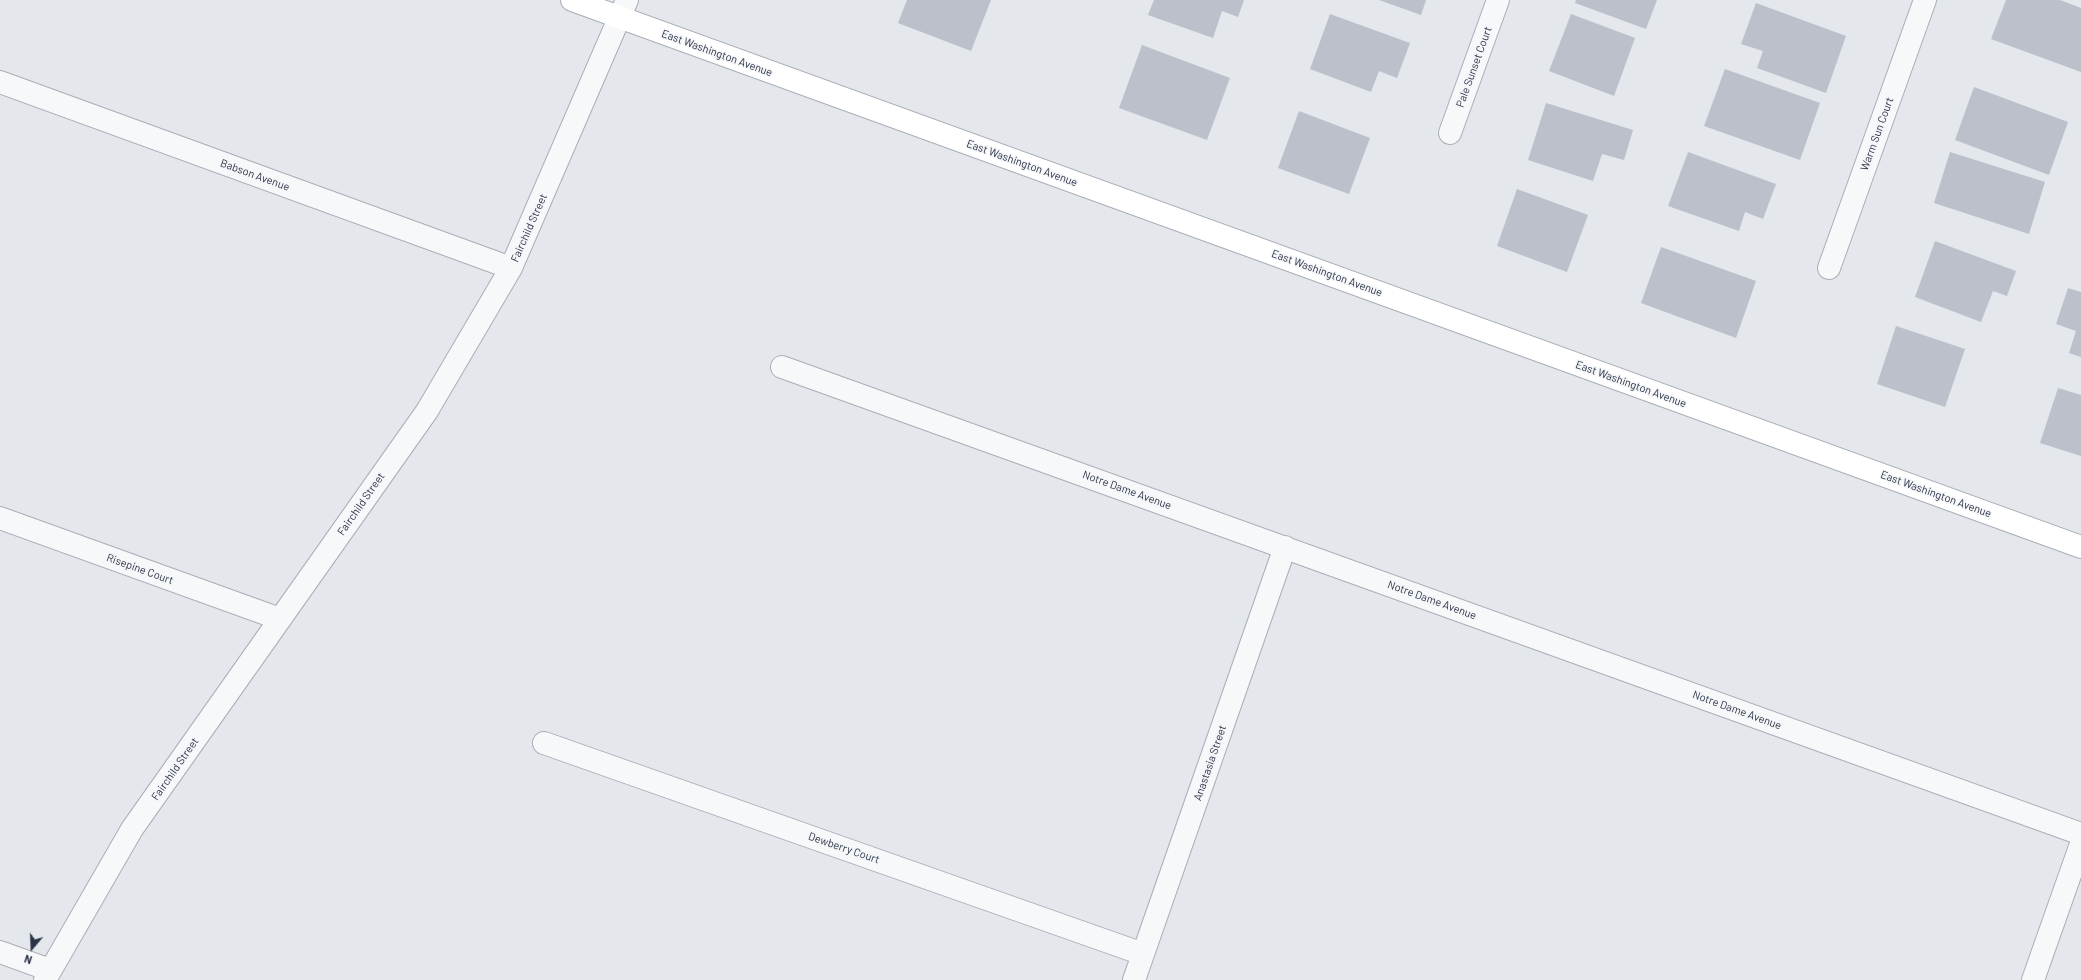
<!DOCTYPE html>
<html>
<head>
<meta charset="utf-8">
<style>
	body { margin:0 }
	#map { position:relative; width:2081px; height:980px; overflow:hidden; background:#e4e7ec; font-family:Barlow,sans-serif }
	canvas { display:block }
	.north { position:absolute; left:12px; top:928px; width:40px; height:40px; -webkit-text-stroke:3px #f4f6f9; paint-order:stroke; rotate:199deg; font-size:11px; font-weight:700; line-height:16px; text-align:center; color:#2b3445 }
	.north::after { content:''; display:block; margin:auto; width:14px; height:18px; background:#2b3445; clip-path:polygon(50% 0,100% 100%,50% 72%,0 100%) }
</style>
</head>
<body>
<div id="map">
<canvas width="2081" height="980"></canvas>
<div class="north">N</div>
</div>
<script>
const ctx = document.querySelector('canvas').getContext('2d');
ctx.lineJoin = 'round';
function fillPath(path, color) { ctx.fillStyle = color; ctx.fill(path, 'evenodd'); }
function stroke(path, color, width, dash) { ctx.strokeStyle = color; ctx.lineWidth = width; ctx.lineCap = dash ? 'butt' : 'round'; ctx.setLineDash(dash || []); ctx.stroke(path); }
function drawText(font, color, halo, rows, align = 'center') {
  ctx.font = font + ' Barlow,sans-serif'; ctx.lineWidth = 3; ctx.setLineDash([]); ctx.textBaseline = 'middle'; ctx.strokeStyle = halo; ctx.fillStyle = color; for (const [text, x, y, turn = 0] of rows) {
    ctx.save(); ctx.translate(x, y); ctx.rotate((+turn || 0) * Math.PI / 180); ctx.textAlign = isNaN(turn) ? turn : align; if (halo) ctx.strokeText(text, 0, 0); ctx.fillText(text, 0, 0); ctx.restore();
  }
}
fillPath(new Path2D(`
	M907,0H991L971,51L898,23Z
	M1154,0H1244L1238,17L1222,11L1213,38L1148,15Z
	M1379,0H1426L1421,15Z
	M1576,0H1657L1646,29L1575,3Z
	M2006,0H2060L2081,8V72L1991,39Z
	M1756,3L1846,36L1826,93L1757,68L1763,51L1741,44Z
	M1330,14L1410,43L1397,78L1379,71L1371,92L1310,69Z
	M1571,14L1635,38L1614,96L1549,71Z
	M1142,45L1230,78L1207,140L1119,108Z
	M1725,69L1820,103L1800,160L1704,126Z
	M1974,87L2068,122L2049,175L1955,140Z
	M1546,103L1633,130L1624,160L1602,154L1593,181L1528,160Z
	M1299,111L1370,138L1349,194L1278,168Z
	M1688,152L1776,184L1763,219L1745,212L1739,231L1668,206Z
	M1950,152L2045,182L2029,234L1934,203Z
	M1517,189L1588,215L1567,272L1497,246Z
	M1935,241L2016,271L2007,296L1993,291L1981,322L1915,297Z
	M1661,247L1756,281L1736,338L1641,303Z
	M2068,288L2081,292V357L2069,353L2076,331L2056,324Z
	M1896,326L1965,349L1945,407L1877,384Z
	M2058,388L2081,395V456L2040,443Z`), '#bbc0ca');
const minor = new Path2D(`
	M0,82L511,268
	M1450,133L1498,0
	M1829,268L1925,0
	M782,367L2081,834
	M0,518L280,619
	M544,743L1143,954
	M0,952L50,970
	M45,980L132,829L427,411L511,268L627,0
	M1134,980L1285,547
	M2033,980L2081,844`);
const secondary = new Path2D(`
	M572,0L2081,547`);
stroke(minor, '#a9aeb7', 24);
stroke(secondary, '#a9aeb7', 24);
stroke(minor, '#f7f8fa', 22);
stroke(secondary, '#fff', 22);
drawText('11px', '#2b3445', '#f4f6f9', [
	["East Washington Avenue",717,53,20],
	["Pale Sunset Court",1474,67,-70],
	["Warm Sun Court",1877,134,-70],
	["East Washington Avenue",1022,163,20],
	["Babson Avenue",255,175,20],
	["Fairchild Street",529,228,-66],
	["East Washington Avenue",1327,273,20],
	["East Washington Avenue",1631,384,20],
	["Notre Dame Avenue",1127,490,20],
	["East Washington Avenue",1936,494,20],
	["Fairchild Street",361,504,-55],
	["Risepine Court",140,569,20],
	["Notre Dame Avenue",1432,600,20],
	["Notre Dame Avenue",1737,710,20],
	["Anastasia Street",1210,763,-71],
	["Fairchild Street",175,769,-55],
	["Dewberry Court",844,848,19]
]);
</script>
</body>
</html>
